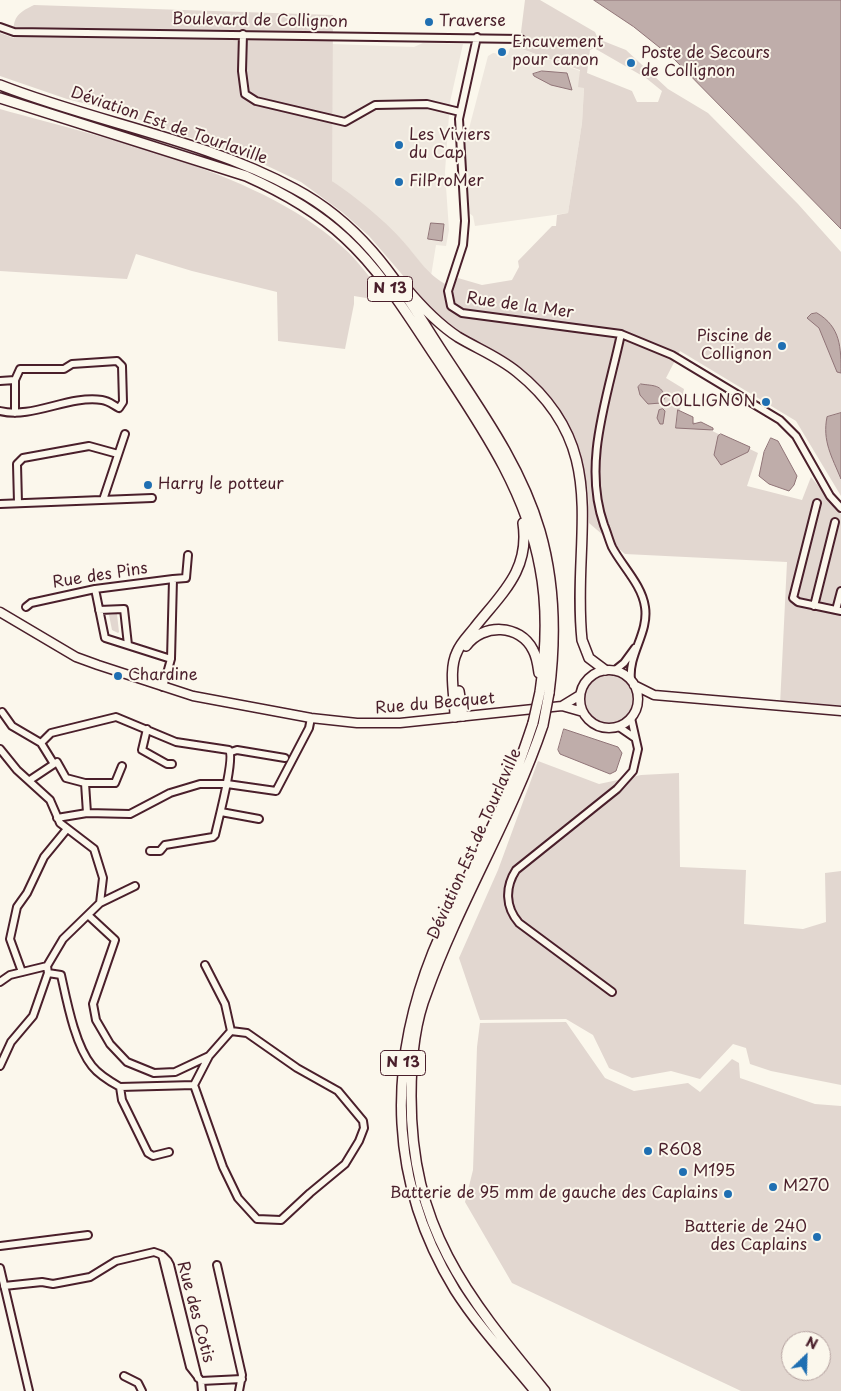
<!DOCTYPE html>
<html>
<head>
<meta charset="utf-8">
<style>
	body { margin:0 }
	#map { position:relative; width:841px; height:1391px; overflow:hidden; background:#fbf7ec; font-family:"Playpen Sans",sans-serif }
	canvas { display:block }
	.north { position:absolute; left:781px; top:1331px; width:50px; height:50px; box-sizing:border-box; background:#fbf7ec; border:1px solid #b4a19f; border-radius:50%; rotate:24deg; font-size:14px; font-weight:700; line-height:20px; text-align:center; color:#4a1f2b }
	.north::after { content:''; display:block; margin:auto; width:18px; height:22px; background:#1f6fb2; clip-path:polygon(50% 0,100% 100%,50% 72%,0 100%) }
</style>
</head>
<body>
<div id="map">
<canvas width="841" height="1391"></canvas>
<div class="north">N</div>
</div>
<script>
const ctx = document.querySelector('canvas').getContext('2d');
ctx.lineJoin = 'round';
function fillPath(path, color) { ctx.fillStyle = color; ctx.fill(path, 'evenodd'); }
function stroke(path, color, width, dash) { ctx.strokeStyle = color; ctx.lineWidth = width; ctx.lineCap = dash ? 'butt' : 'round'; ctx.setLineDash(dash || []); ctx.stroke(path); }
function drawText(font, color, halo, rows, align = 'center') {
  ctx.font = font + ' "Playpen Sans",sans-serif'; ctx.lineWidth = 4; ctx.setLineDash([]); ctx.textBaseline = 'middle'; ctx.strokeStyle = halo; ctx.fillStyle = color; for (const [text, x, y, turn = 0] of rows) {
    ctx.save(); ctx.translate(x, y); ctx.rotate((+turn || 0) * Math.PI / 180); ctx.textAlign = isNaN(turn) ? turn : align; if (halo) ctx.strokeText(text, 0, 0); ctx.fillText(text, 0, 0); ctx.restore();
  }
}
fillPath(new Path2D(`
	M423,43L463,44L450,102L448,129L445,172L449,230L446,246L436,245L431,276L402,240L332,181V44L414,47Z
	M510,48H519L580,71L584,88L582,123L568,213L475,226L473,216L469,213L465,144L488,56L493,53L508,55Z`), '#eee7de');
fillPath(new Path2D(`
	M525,0H540L595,32L598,39L626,50L668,89L708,113L798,204L841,252V496L796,421L680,351L666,378L684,389L679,415L758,453L747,486L802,500L811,477L841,514V711L780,705L787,562L625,554L589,523L588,492L578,447L560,410L542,388L504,356L476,342L437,315L369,236L342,212L301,182L257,161L114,111L67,99L0,76V33L14,38C12,18 17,13 34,5L333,15L332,181C357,198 382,218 403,241C419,259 429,278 452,287L458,278L482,285L512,280L519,267L518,261L552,226H556L557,215L568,213L582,123L584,88L578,87L580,70L519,48ZM594,48L646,78L662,91L658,102H637L632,91L587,73L590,50Z
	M0,109C109,140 266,172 348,252C363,267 376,286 390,302L354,296V304L345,349L278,341L277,292L192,271L136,254L127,279L0,271Z
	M117,614L119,632L118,633L112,630L109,615Z
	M585 699a24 24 0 1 1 48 0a24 24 0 1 1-48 0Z
	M538,761L599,784L641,775L679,773L680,867L746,870L744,924L803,929L826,922L825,873L841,871V1085L771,1071L750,1064L746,1048L733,1044L700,1079L671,1071L632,1078L609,1068L593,1035L566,1019L480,1020L459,958L498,870Z
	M566,1022L605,1078L634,1091L688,1083L700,1092L732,1059L739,1063L740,1078L815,1104L841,1106V1391H741L512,1283L465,1202L473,1170L477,1047L480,1023ZM791,1341H821V1371H791Z`), '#e2d7d0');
const water = new Path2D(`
	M594,0H841V229L674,59L634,27Z
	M542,71L567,73L572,90L551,85L534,76L533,74Z
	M431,223L444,224L442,241L428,239Z
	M817,313C841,327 841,348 841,373L837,372L819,328L807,318L811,314Z
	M641,384C653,386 662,384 665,398L661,403L648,404L640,395L638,387Z
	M663,409L665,411L663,424H660L657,418L659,410Z
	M678,410L693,417V424L701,422L713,428V430L676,428Z
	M841,413V479C832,457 822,441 827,417Z
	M721,434L750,447L748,452L721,465L714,455L718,436Z
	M771,438L778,441L797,476L794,485L789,491L769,484L759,476L764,452Z
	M564,729L618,747L622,753L616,771L610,774L560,754L558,750Z`);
fillPath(water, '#bfadaa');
stroke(water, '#907477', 1);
const minor = new Path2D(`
	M0,27L14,32L521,39
	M243,34L242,71L245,94L256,101L345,122L375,105L427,104L460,112
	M477,37L459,119L465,221L463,245L448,291L451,306L462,313L621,334L672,355L780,420L796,436L830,496L841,508
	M621,334C608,396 582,463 604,525C607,532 609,540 612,547C622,566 642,585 645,607C649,633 628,654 631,680
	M15,380V413
	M0,381L15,380L20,369H64L72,364L117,361L122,366L123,402L119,408C113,405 109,401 102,400C68,395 33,419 0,411
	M103,500L125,434
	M18,503L17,464L23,458L89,446L118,454
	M817,503L793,598L798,602L841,611
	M0,504L152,498
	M173,579L186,578L188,555
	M95,589L105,638L171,659
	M814,606L835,522
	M26,607L31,603L95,589L173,579L171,659L163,687
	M99,610L124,609L128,645
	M836,610L841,591
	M614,671L624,663L635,648
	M2,712L12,726L41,743
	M619,727L635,738
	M147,729L142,750L167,764H172
	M0,749L17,770L50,800L60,823L94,849L103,878L100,903
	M231,752L237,750L285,758
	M30,780L54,764
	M85,783H115L122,766
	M221,812L259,819
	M87,813L85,783L66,778L57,762L54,764L41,743L51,733L116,717L176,742L229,750C235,759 218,821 215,835L213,837L165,845L160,851H150
	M57,818L87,813L130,814L170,793L200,784H227L276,791L309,728L311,718
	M205,965L225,1004L231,1031
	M47,966L48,973L61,975C67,1002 75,1045 92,1066C99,1075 111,1082 120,1087L194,1085L223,1167L238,1198L257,1219L281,1220L310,1193L345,1164L359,1141L364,1128L363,1121L338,1091L297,1068L247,1033L231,1031L209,1056L175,1072L154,1073L127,1062L110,1044L96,1020L93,1004L115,940L88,915
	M22,972L10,939L17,907L27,893L44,857L67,829
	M0,982L10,975L47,966L63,939L100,903L135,886
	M612,992L519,923C505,907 505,887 516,870L617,789L633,771L638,749L631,718
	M0,1066L11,1042L33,1016L48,973
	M194,1085L209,1056
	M120,1087L122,1100L148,1153L153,1156L169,1152
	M0,1246L88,1235
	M162,1255L190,1367L201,1381L202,1391
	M217,1265L242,1375L239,1391
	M0,1268L29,1391
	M4,1286L42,1282L53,1284L90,1277L116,1261L154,1252C162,1254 167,1258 170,1265L198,1378
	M124,1376L138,1383L142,1391
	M201,1381L242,1379`);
const major = new Path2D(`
	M0,612L76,657L98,665L193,696L311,718L357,723H400L562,706L580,695
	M580 699a29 29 0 1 1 58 0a29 29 0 1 1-58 0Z
	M634,685L654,695L841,711
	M562,706L583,712`);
const highway = new Path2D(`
	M0,85C97,123 203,139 295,189C323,204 351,227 372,251C400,283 422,321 445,356C481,411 521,466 540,531C555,583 556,639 549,693
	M0,98L246,176C282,192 316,211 345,238C383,273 410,319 439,362C481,426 526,490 540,568C548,609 546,651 540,692
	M406,288C421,306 438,324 458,337C478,349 499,357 517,372C614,450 571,536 582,640L589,658L605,670
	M466,646C483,623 520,624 533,650C537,657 538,666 539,673
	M459,691L463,716
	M455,717C455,697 448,670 457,652C461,642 469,635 475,627C502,593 530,570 523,523
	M533,723C525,747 517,771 507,794C484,847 455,899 433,952C387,1067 389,1182 455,1290C478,1326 508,1358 535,1391
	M543,725C512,817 460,900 427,992C414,1024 411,1061 411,1096C411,1228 465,1294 545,1391`);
stroke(minor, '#4a1f2b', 10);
stroke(major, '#4a1f2b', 11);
stroke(highway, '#4a1f2b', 12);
stroke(minor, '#fbf7ec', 6);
stroke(major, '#fbf7ec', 8);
stroke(highway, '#fbf7ec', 9);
const highwayBridge = new Path2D(`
	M533,723L540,692
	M543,725L549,693`);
stroke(highwayBridge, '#4a1f2b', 12, []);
stroke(highwayBridge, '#fbf7ec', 9);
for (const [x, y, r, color] of [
	[429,22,5,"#1f6fb2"],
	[502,52,5,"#1f6fb2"],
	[631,63,5,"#1f6fb2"],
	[399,145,5,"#1f6fb2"],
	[399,182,5,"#1f6fb2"],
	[782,346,5,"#1f6fb2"],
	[766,402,5,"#1f6fb2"],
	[148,485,5,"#1f6fb2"],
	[118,676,5,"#1f6fb2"],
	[648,1151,5,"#1f6fb2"],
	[683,1172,5,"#1f6fb2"],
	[773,1187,5,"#1f6fb2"],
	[728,1194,5,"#1f6fb2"],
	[817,1237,5,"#1f6fb2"]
]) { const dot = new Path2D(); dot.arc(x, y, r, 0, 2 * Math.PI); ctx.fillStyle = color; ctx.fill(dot); stroke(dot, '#fbf7ec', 2); }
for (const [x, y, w] of [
	[390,289,45],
	[403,1063,45]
]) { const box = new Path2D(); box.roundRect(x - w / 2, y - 12.5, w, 25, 4); ctx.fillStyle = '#fbf7ec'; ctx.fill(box); stroke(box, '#4a1f2b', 1); }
drawText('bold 15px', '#4a1f2b', null, [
	["N 13",390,289],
	["N 13",403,1063]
]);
drawText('16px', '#4a1f2b', '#fbf7ec', [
	["Boulevard de Collignon",260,21,1],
	["Déviation Est de Tourlaville",169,126,19],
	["Rue de la Mer",520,306,8],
	["Rue des Pins",100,576,-9],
	["Rue du Becquet",435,704,-5],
	["Déviation Est de Tourlaville",475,844,-66],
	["Rue des Cotis",195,1312,75]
]);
drawText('16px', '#4a1f2b', '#fbf7ec', [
	["Traverse",439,22],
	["Encuvement",512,43],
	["pour canon",512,61],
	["Poste de Secours",641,54],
	["de Collignon",641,72],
	["Les Viviers",409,136],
	["du Cap",409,154],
	["FilProMer",409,182],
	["Piscine de",772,337,"right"],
	["Collignon",772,355,"right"],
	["COLLIGNON",756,402,"right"],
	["Harry le potteur",158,485],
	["Chardine",128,676],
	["R608",658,1151],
	["M195",693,1172],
	["M270",783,1187],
	["Batterie de 95 mm de gauche des Caplains",718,1194,"right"],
	["Batterie de 240",807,1228,"right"],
	["des Caplains",807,1246,"right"]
], 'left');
</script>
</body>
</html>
